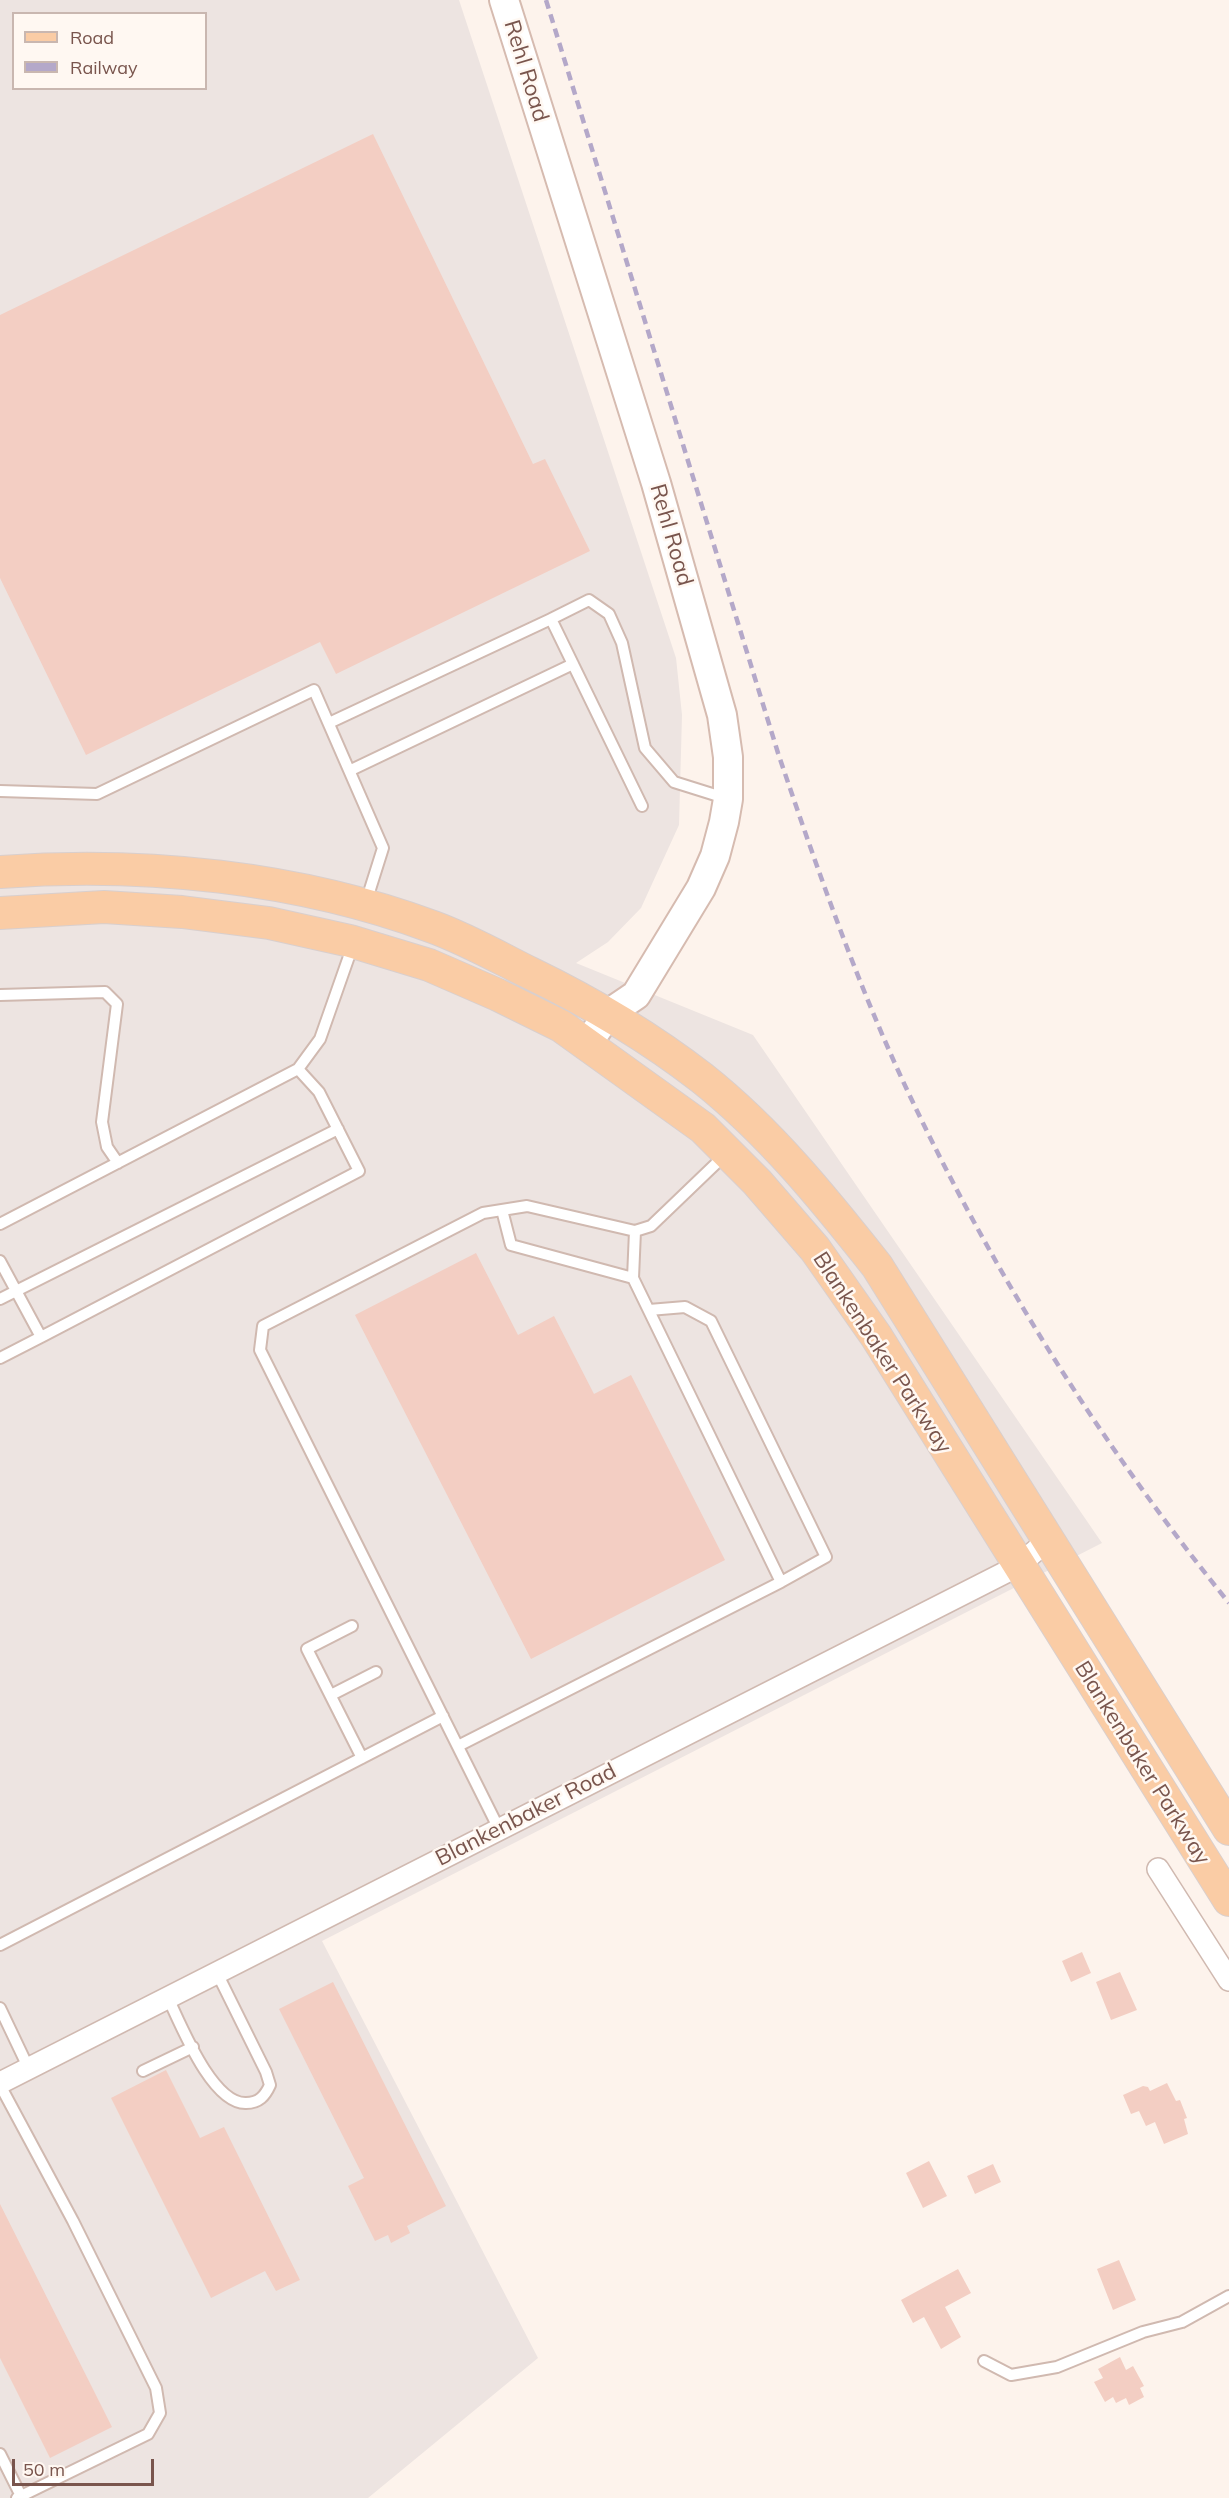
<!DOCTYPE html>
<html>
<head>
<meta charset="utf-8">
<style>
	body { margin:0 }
	#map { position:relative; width:1229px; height:2498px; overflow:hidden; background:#fdf3ec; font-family:Mulish,sans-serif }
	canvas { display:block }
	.legend { position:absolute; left:12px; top:12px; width:195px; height:78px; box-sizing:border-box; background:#fff8f2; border:2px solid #c9b7b0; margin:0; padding:8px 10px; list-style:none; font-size:18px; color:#79554d }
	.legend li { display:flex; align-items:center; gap:12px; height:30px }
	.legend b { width:30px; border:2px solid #c9b7b0 }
	.scale { position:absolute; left:12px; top:2459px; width:142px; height:27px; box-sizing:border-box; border:3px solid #79554d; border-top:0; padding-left:8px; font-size:18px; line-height:21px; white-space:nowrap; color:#79554d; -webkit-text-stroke:4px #fff8f2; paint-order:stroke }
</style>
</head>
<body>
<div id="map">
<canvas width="1229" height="2498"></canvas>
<ul class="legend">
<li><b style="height:8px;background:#facca5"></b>Road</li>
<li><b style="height:8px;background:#b4a8c9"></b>Railway</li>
</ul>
<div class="scale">50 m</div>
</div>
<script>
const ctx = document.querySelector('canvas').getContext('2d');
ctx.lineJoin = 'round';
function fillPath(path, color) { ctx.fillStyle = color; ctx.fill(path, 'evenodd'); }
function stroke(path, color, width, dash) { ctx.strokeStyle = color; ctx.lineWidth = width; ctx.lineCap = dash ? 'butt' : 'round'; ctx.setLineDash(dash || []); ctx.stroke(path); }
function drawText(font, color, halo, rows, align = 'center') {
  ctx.font = font + ' Mulish,sans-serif'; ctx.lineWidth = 5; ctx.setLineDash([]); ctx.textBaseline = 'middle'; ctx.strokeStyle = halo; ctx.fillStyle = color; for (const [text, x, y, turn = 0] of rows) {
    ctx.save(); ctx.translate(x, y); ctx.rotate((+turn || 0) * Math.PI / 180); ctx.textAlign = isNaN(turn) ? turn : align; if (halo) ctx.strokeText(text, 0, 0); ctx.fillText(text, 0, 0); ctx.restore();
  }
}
fillPath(new Path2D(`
	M0,0H459L676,658L682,715L679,825L641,908L608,942L576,963L753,1035L1102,1543L322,1941L538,2358L368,2498H0ZM14,14H206V88H14Z`), '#ede4e1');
fillPath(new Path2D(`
	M373,134L533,464L545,459L590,551L336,674L320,642L86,755L0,578V315Z
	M476,1253L518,1335L554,1316L594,1394L631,1375L725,1560L531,1659L355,1315Z
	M1082,1952L1091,1973L1071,1982L1062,1961Z
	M1120,1972L1137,2010L1111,2020L1096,1982Z
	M333,1982L446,2206L407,2226L410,2233L391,2243L388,2235L375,2241L348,2186L364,2178L279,2009Z
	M166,2070L200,2138L224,2127L300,2280L276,2291L265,2271L211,2298L111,2098Z
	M1167,2083L1176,2101L1180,2100L1187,2118L1184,2119L1188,2134L1164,2144L1155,2122L1146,2126L1139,2111L1131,2114L1123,2095L1143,2086L1148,2087L1150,2091Z
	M929,2161L947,2196L923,2208L906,2173Z
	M993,2164L1001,2182L975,2194L967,2176Z
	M0,2204L112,2427L50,2458L0,2358Z
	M1119,2260L1136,2300L1113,2310L1097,2269Z
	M958,2269L971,2293L945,2307L961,2337L941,2349L924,2317L913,2323L901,2300Z
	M1120,2357L1126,2370L1133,2366L1144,2386L1140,2388L1144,2397L1129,2405L1126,2398L1116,2403L1113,2397L1105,2402L1094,2382L1103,2378L1098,2369Z`), '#f3cec3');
const lane = new Path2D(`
	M329,723L551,619
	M351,770L573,664
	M0,791L97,794L314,690L383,848L366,902
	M642,806L551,619L589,600L609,614L622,643L645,748L674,782L725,798
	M0,995L105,992L117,1004L102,1122L107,1147L118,1163
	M0,1224L298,1069L320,1039L353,945
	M0,1261L41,1337L359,1171L319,1092L298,1069
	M633,1278L635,1231
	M0,1299L338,1129
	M649,1310L685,1307L711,1321L826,1557L781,1582
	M0,1358L41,1337
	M352,1626L307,1649L362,1758
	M331,1695L376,1672
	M458,1746L781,1582L633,1278L511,1245L502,1210
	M499,1829L260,1350L263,1326L483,1213L527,1206L635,1231L651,1226L726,1154
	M0,1945L443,1716
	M168,1998C181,2025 212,2104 246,2103C259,2103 265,2096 270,2085L266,2072L217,1973
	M0,2008L29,2069
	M143,2071L193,2047
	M0,2085L73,2221L156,2388L160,2413L148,2434L17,2498
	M984,2361L1011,2375L1057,2367L1143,2332L1182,2322L1229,2296
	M0,2454L21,2496`);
const street = new Path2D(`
	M1158,1869L1229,1980
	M0,2083L1018,1566L1048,1540`);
const secondary = new Path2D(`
	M504,0L656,483L722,715L728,757V799L724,822L715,856L701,888L636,995L608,1014L587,1044`);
const primary = new Path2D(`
	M0,872C143,861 299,877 433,927C466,939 498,957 530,973C590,1002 649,1037 702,1078C770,1132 824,1199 877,1266L1229,1829
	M0,913L104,907L182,912L269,923L350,941L429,965L498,995L561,1026L703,1128L757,1182L815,1249L876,1336L1229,1900`);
stroke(lane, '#d0b9b0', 14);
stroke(street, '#d0b9b0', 24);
stroke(secondary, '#d6bbb0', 32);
stroke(primary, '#d9cfcd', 34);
stroke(lane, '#fff', 10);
stroke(street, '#fff', 21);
stroke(secondary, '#fff', 28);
stroke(primary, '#facca5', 32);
stroke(new Path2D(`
	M546,0L778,753C817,868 857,984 909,1094C995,1276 1102,1446 1229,1603`), '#b4a8c9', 4.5, [9, 6]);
drawText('22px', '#79554d', '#fff8f2', [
	["Rehl Road",526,71,73],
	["Rehl Road",671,535,74],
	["Blankenbaker Parkway",882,1353,57],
	["Blankenbaker Parkway",1142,1763,58],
	["Blankenbaker Road",526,1815,-27]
]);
</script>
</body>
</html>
